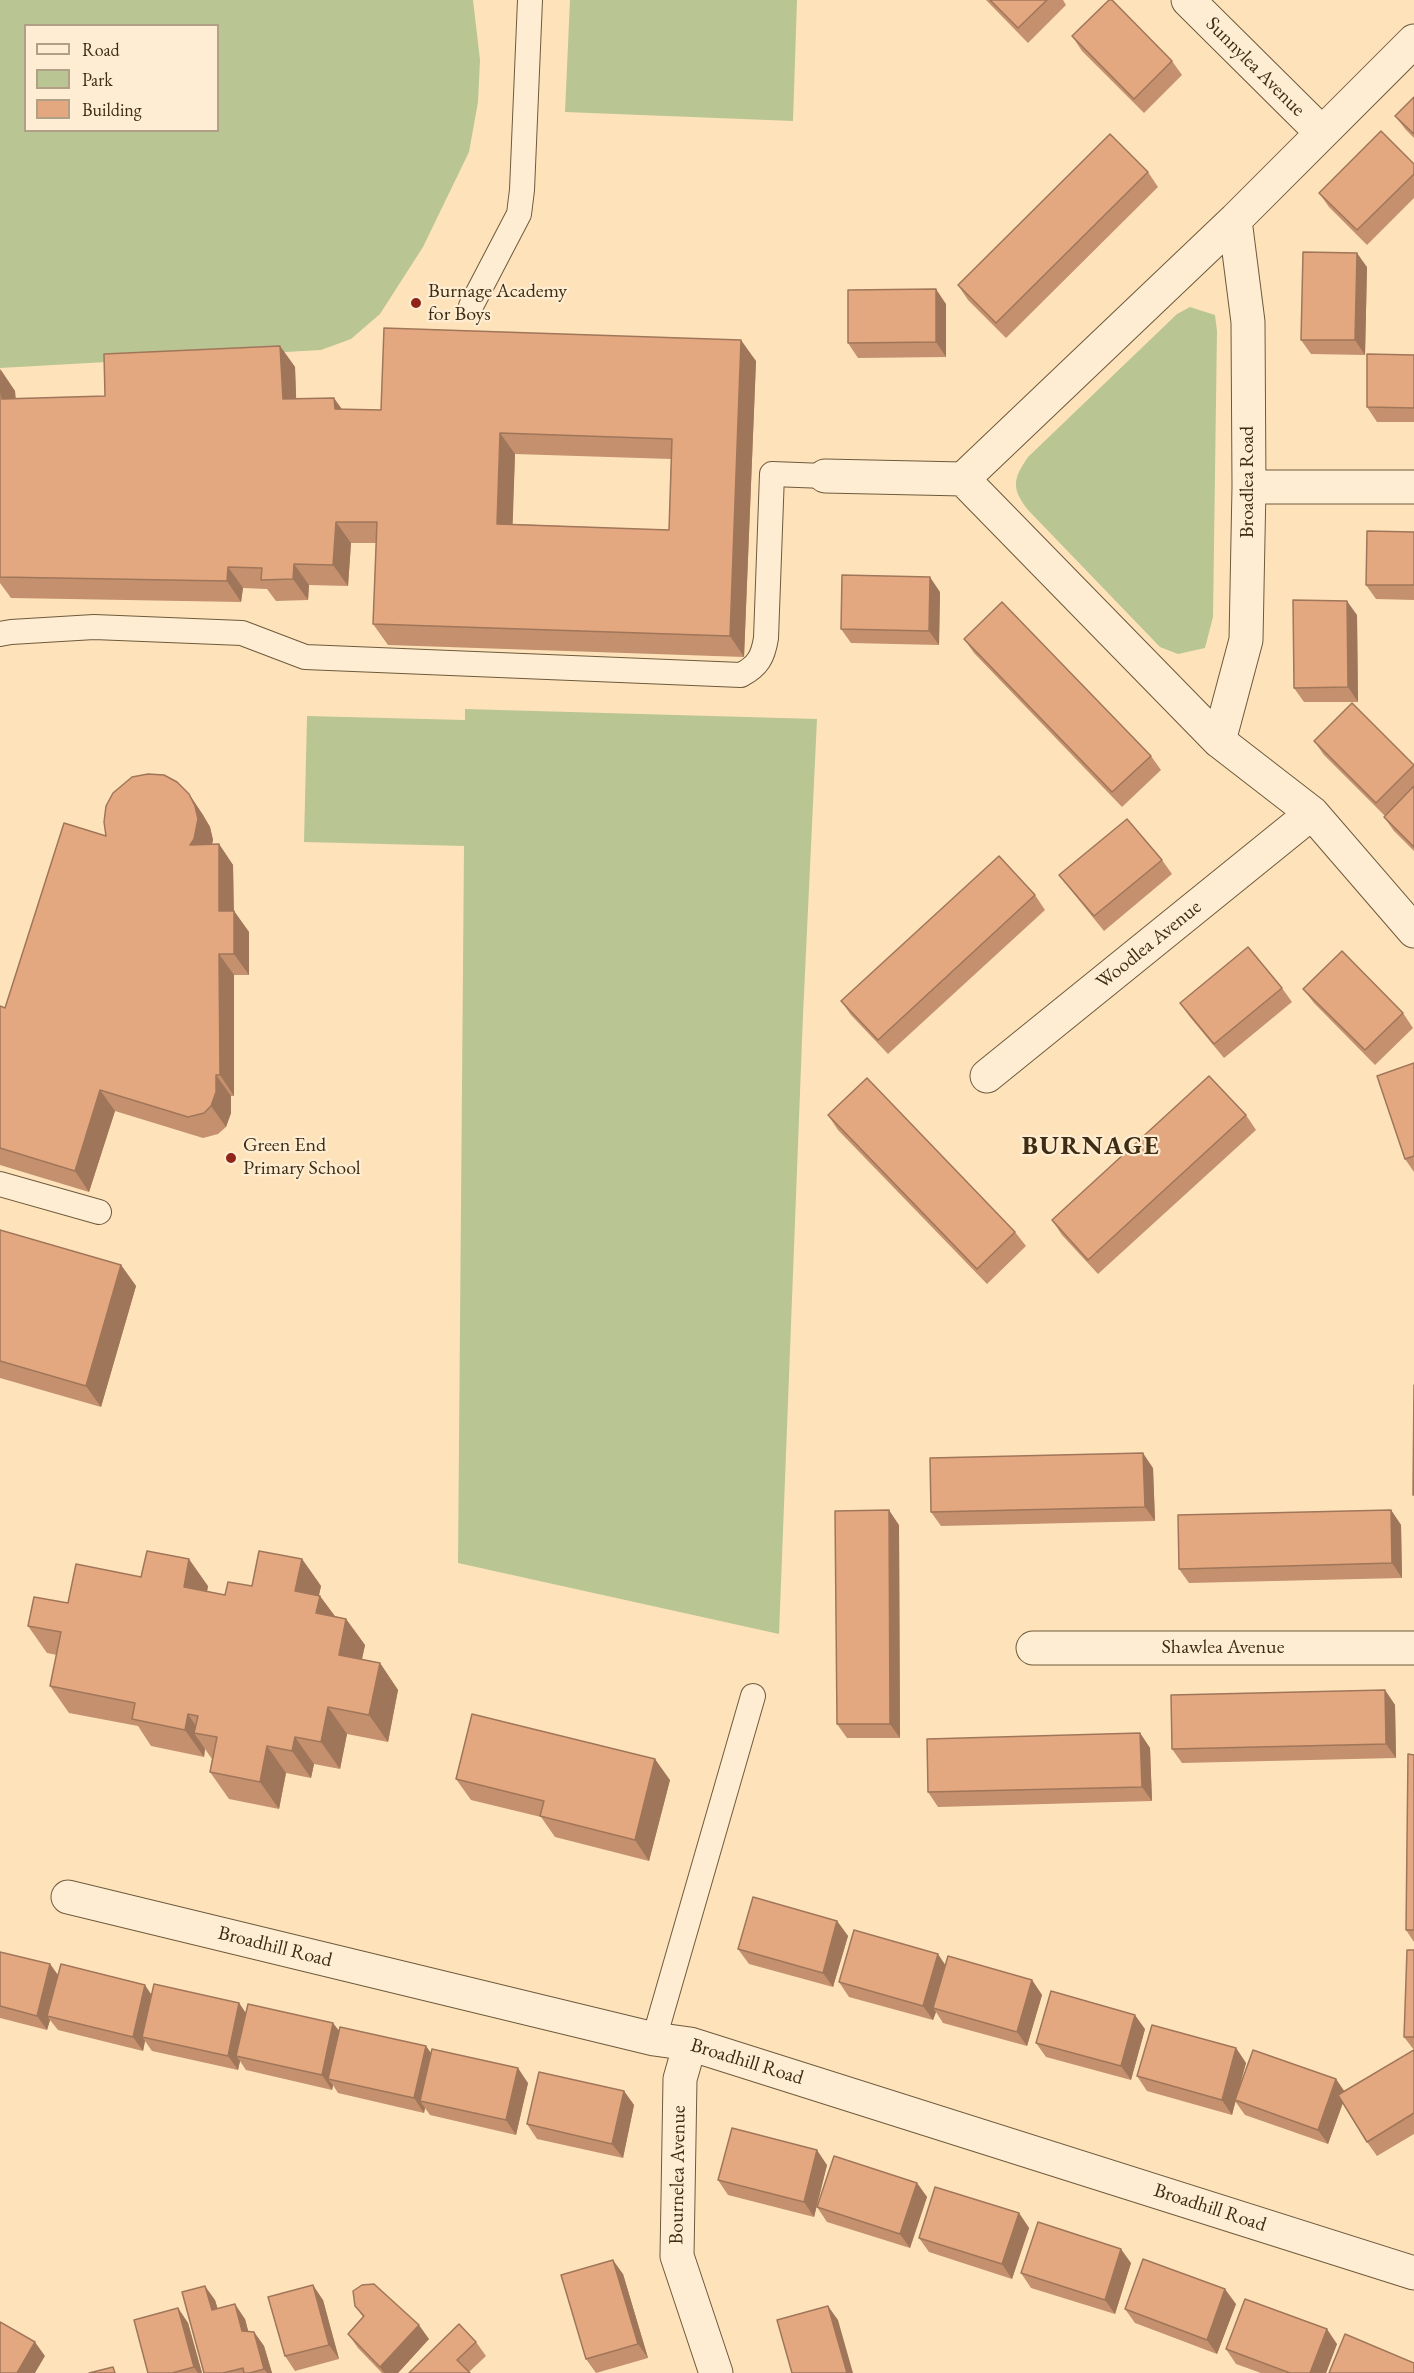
<!DOCTYPE html>
<html>
<head>
<meta charset="utf-8">
<style>
	body { margin:0 }
	#map { position:relative; width:1414px; height:2373px; overflow:hidden; background:#fee3ba; font-family:"EB Garamond",serif }
	canvas { display:block }
	.legend { position:absolute; left:24px; top:24px; width:195px; height:108px; box-sizing:border-box; background:#feedd2; border:2px solid #b1a086; margin:0; padding:8px 10px; list-style:none; font-size:18px; color:#3e2c13 }
	.legend li { display:flex; align-items:center; gap:12px; height:30px }
	.legend b { width:30px; border:2px solid #b1a086 }
</style>
</head>
<body>
<div id="map">
<canvas width="1414" height="2373"></canvas>
<ul class="legend">
<li><b style="height:8px;background:#feedd2"></b>Road</li>
<li><b style="height:16px;background:#bac594"></b>Park</li>
<li><b style="height:16px;background:#e4a880"></b>Building</li>
</ul>
</div>
<script>
const ctx = document.querySelector('canvas').getContext('2d');
ctx.lineJoin = 'round';
function fillPath(path, color) { ctx.fillStyle = color; ctx.fill(path, 'evenodd'); }
function stroke(path, color, width, dash) { ctx.strokeStyle = color; ctx.lineWidth = width; ctx.lineCap = dash ? 'butt' : 'round'; ctx.setLineDash(dash || []); ctx.stroke(path); }
function drawText(font, color, halo, rows, align = 'center') {
  ctx.font = font + ' "EB Garamond",serif'; ctx.lineWidth = 4.5; ctx.setLineDash([]); ctx.textBaseline = 'middle'; ctx.strokeStyle = halo; ctx.fillStyle = color; for (const [text, x, y, turn = 0] of rows) {
    ctx.save(); ctx.translate(x, y); ctx.rotate((+turn || 0) * Math.PI / 180); ctx.textAlign = isNaN(turn) ? turn : align; if (halo) ctx.strokeText(text, 0, 0); ctx.fillText(text, 0, 0); ctx.restore();
  }
}
fillPath(new Path2D(`
	M0,0H473L480,60L478,102L469,152L423,247L380,314L351,339L321,350L0,368ZM26,26H218V130H26Z
	M570,0H797L793,121L565,112Z
	M1190,307L1215,315L1217,331L1213,617L1205,648L1178,654L1160,647L1028,510C1011,488 1013,479 1028,457L1177,314Z
	M465,709L817,719L803,1015L779,1634L458,1563L464,846L304,842L307,716L465,720Z`), '#bac594');
const lane = new Path2D(`
	M471,306L519,214L522,190L530,0
	M0,634L11,632L94,627L242,633L305,657L741,675C758,666 763,657 766,638L772,474L825,476
	M0,1184L99,1212
	M654,2039L753,1696`);
const street = new Path2D(`
	M1188,0L1322,133
	M1414,41L1235,220L963,479L1219,741L1312,813L1414,931
	M825,476L963,479
	M1249,487H1414
	M1219,741L1246,640L1249,487L1248,322L1235,220
	M987,1076L1312,813
	M1033,1648H1414
	M68,1897L654,2039L690,2044L1414,2273
	M690,2044L680,2079L677,2256L716,2373`);
stroke(lane, '#6e5a3d', 26);
stroke(street, '#6e5a3d', 35);
stroke(lane, '#feedd2', 24);
stroke(street, '#feedd2', 33);
fillPath(new Path2D(`
	M986,0H1063L1066,5L1028,43Z
	M1072,36L1172,61L1182,75L1144,113L1082,51Z
	M1414,97V138L1406,130L1395,116Z
	M1414,164V198L1367,245L1329,207L1319,193Z
	M1148,172L1158,187L1006,338L968,300L958,285Z
	M1367,267L1365,355L1311,354L1301,340Z
	M946,304V357L858,358L848,343Z
	M280,346L295,367L296,399L342,409L381,410L756,361L744,657L388,645L373,624L376,543H351L348,586L309,585L308,600L276,601L267,589L243,588L241,602L11,598L0,583V370L15,391L16,399L105,396ZM515,454L671,459L669,530L512,524Z
	M1414,355V422H1377L1367,407Z
	M1414,532V600L1376,599L1366,585Z
	M940,592L939,645L851,643L841,629Z
	M1357,615L1358,702H1304L1294,688Z
	M964,639L1151,756L1161,770L1122,807L974,653Z
	M1314,741L1414,765V851L1394,831L1384,817L1385,816L1324,755Z
	M189,794L203,815L210,827L213,840L212,844H219L233,865L234,911L249,932V975H234V1096H231V1113L226,1127L218,1134L203,1138L115,1111L89,1192L0,1165V1006L5,1008L106,836Z
	M1162,860L1172,874L1104,931L1070,889L1059,875Z
	M1035,895L1045,910L888,1054L851,1015L841,1001Z
	M1282,988L1292,1002L1224,1058L1190,1017L1180,1003Z
	M1303,989L1403,1013L1413,1028L1375,1065L1314,1003Z
	M1414,1063V1172L1405,1159Z
	M828,1115L1015,1232L1026,1246L987,1284L838,1130Z
	M1246,1115L1256,1130L1098,1274L1062,1235L1052,1220Z
	M0,1230L121,1265L136,1286L101,1407L0,1378Z
	M1153,1468L1155,1521L941,1526L931,1512Z
	M1391,1510L1401,1525L1402,1578L1189,1583L1179,1569Z
	M899,1525L900,1738H847L837,1724Z
	M302,1559L321,1586L319,1595L335,1616L346,1619L365,1645L362,1659L380,1663L398,1690L388,1742L347,1734L340,1769L314,1764L311,1778L286,1773L279,1809L229,1799L210,1772L212,1759L205,1749L204,1757L151,1746L138,1726L69,1713L50,1686L57,1655L47,1653L28,1626L68,1603L141,1577L208,1586L207,1591L225,1595L252,1586Z
	M1385,1690L1395,1705L1396,1758L1182,1763L1172,1749Z
	M1140,1733L1150,1748L1152,1801L938,1807L928,1792Z
	M1414,1755V1942L1406,1930Z
	M456,1779L670,1780L649,1861L555,1837L541,1817L471,1800Z
	M837,1921L848,1936L833,1987L749,1964L738,1949Z
	M1414,1950V2050L1404,2037Z
	M0,1952L50,1964L58,1975L152,1994L239,2003L246,2013L426,2046L431,2054L528,2083L516,2135L430,2115L425,2108L424,2113L338,2093L333,2085L332,2090L246,2070L240,2061L238,2070L152,2051L145,2041L143,2051L58,2030L50,2020L47,2030L0,2018Z
	M945,1964L1032,1980L1042,1995L1027,2046L943,2023L936,2012L933,2020L849,1997L839,1982Z
	M1145,2029L1131,2080L1046,2057L1036,2043Z
	M1236,2048L1246,2063L1237,2094L1336,2079L1345,2092L1414,2050V2134L1377,2156L1367,2142L1343,2103L1328,2144L1245,2115L1235,2101L1232,2115L1147,2091L1137,2076Z
	M624,2091L634,2105L623,2158L537,2139L527,2124Z
	M827,2165L814,2217L728,2195L718,2180Z
	M917,2183L927,2197L910,2248L827,2222L817,2207Z
	M1019,2213L1029,2228L1012,2279L929,2252L919,2238Z
	M1131,2263L1115,2314L1031,2288L1021,2273Z
	M623,2274L648,2358L596,2373L586,2359Z
	M215,2300L218,2309L245,2319L248,2331L254,2332L264,2346L272,2373H204Z
	M323,2300L339,2359L295,2371L285,2356Z
	M1236,2304L1217,2354L1135,2323L1125,2309Z
	M355,2306L429,2339L398,2373H382L358,2348L348,2334L363,2317Z
	M178,2308L188,2323L202,2373H148Z
	M476,2342L486,2356L469,2372L409,2373Z
	M1337,2344L1326,2373H1261L1236,2364L1226,2349Z`), '#c4906e');
fillPath(new Path2D(`
	M1357,253L1367,267L1365,355L1355,340Z
	M936,289L946,304V357L936,342Z
	M741,340L756,361L744,657L730,636Z
	M280,346L295,367L297,420L283,399Z
	M1,370L15,391L16,420L2,399Z
	M334,398L349,419L335,409Z
	M500,433L515,454L512,545L497,524Z
	M336,522L351,543L348,586L333,565Z
	M294,564L309,585L308,600L293,579Z
	M228,567L243,588L241,602L227,581Z
	M930,577L940,592L939,645L929,631Z
	M1347,601L1357,615L1358,702L1348,687Z
	M189,794L203,815L210,827L213,840L208,860L190,845Z
	M219,844L233,865L234,932L219,911Z
	M234,911L249,932V975L234,954Z
	M219,954L234,975V1096L220,1075Z
	M216,1075L231,1096V1113L226,1127L211,1106Z
	M100,1090L115,1111L89,1192L75,1171Z
	M121,1265L136,1286L101,1407L86,1386Z
	M1143,1453L1153,1468L1155,1521L1145,1507Z
	M889,1510L899,1525L900,1738L890,1724Z
	M1391,1510L1401,1525L1402,1578L1392,1563Z
	M189,1559L208,1586L203,1614L184,1587Z
	M302,1559L321,1586L314,1617L295,1591Z
	M320,1596L339,1622L316,1613Z
	M346,1619L365,1645L357,1682L339,1655Z
	M380,1663L398,1690L388,1742L369,1715Z
	M1385,1690L1395,1705L1396,1758L1386,1744Z
	M328,1707L347,1734L340,1769L321,1742Z
	M188,1714L202,1735L194,1733L205,1749L204,1757L185,1730Z
	M1140,1733L1150,1748L1152,1801L1142,1787Z
	M295,1737L314,1764L311,1778L292,1751Z
	M267,1746L286,1773L279,1809L260,1782Z
	M655,1759L670,1780L649,1861L635,1840Z
	M837,1921L848,1936L833,1987L823,1973Z
	M938,1954L948,1969L933,2008L936,2012L933,2020L923,2006Z
	M50,1964L60,1978L47,2016L50,2020L47,2030L37,2016Z
	M1032,1980L1042,1995L1027,2046L1017,2032Z
	M145,1985L155,2000L142,2037L145,2041L143,2051L133,2037Z
	M239,2003L249,2018L236,2056L240,2061L238,2070L228,2056Z
	M1135,2015L1145,2029L1131,2080L1121,2066Z
	M333,2023L344,2037L328,2079L333,2085L332,2090L322,2075Z
	M426,2046L436,2060L420,2101L425,2108L424,2113L414,2098Z
	M1236,2048L1246,2063L1232,2115L1222,2100Z
	M518,2068L528,2083L516,2135L506,2120Z
	M1336,2079L1346,2094L1328,2144L1318,2130Z
	M624,2091L634,2105L623,2158L612,2144Z
	M817,2150L827,2165L814,2217L804,2202Z
	M917,2183L927,2197L910,2248L900,2234Z
	M1019,2213L1029,2228L1012,2279L1002,2264Z
	M1121,2249L1131,2263L1115,2314L1105,2300Z
	M613,2260L623,2274L648,2358L638,2344Z
	M313,2285L323,2300L339,2359L329,2345Z
	M205,2286L215,2300L222,2325L212,2310Z
	M1225,2289L1236,2304L1217,2354L1207,2340Z
	M235,2304L245,2319L252,2345L242,2331Z
	M828,2306L838,2320L853,2373H847Z
	M178,2308L188,2323L202,2373H198L194,2367Z
	M419,2325L429,2339L398,2373H384L380,2367Z
	M1327,2329L1337,2344L1326,2373H1310Z
	M254,2332L264,2346L272,2373H267L264,2369Z
	M35,2342L45,2356L35,2373H17Z`), '#a0765a');
const building = new Path2D(`
	M990,0H1047L1018,28Z
	M1109,0H1112L1172,61L1134,99L1072,36Z
	M1414,97V134L1395,116Z
	M1381,131L1414,164V174L1357,230L1319,193Z
	M1110,134L1148,172L996,323L958,285Z
	M1303,252L1357,253L1355,340H1301Z
	M936,289V342L848,343V290Z
	M384,328L741,340L730,636L373,624L377,522H336L333,565L294,564L293,579L261,580L262,568L228,567L227,581L0,577V370L2,399L105,396L104,354L280,346L283,399L334,398L335,409L381,410ZM500,433L672,439L669,530L497,524Z
	M1367,354L1414,355V408L1367,407Z
	M1367,531L1414,532V585H1366Z
	M842,575L930,577L929,631L841,629Z
	M1293,600L1347,601L1348,687L1294,688Z
	M1002,602L1151,756L1112,792L964,639Z
	M1352,703L1414,765L1376,803L1314,741Z
	M148,774L164,775L177,782L189,794L195,806L198,819L194,839L190,845L219,844V911H234V954H219L220,1075H216V1092L211,1106L204,1113L188,1117L100,1090L75,1171L0,1148V1006L5,1008L64,823L106,836L104,822L106,806L113,793L132,777Z
	M1414,786V847L1384,817Z
	M1127,819L1162,860L1094,916L1059,875Z
	M999,856L1035,895L878,1040L841,1001Z
	M1248,947L1282,988L1214,1044L1180,1003Z
	M1342,951L1403,1013L1365,1050L1303,989Z
	M1414,1063V1156L1405,1159L1377,1076Z
	M1209,1076L1246,1115L1088,1260L1052,1220Z
	M867,1078L1015,1232L977,1269L828,1115Z
	M0,1230L121,1265L86,1386L0,1361Z
	M1414,1385V1495H1413Z
	M1143,1453L1145,1507L931,1512L930,1458Z
	M889,1510L890,1724H837L835,1511Z
	M1391,1510L1392,1563L1179,1569L1178,1515Z
	M147,1551L189,1559L184,1587L225,1595L228,1582L252,1586L259,1551L302,1559L295,1591L320,1596L316,1613L346,1619L339,1655L380,1663L369,1715L328,1707L321,1742L295,1737L292,1751L267,1746L260,1782L210,1772L217,1737L194,1733L198,1716L188,1714L185,1730L132,1719L135,1703L50,1686L61,1632L28,1626L34,1597L68,1603L76,1564L141,1577Z
	M1385,1690L1386,1744L1172,1749L1171,1695Z
	M472,1714L655,1759L635,1840L540,1816L544,1801L456,1779Z
	M1140,1733L1142,1787L928,1792L927,1739Z
	M1408,1754L1414,1755V1930H1406Z
	M753,1897L837,1921L823,1973L738,1949Z
	M854,1930L938,1954L923,2006L839,1982Z
	M1407,1950H1414V2037H1404Z
	M0,1952L50,1964L37,2016L0,2006Z
	M948,1956L1032,1980L1017,2032L933,2008Z
	M61,1964L145,1985L133,2037L47,2016Z
	M154,1984L239,2003L228,2056L142,2037Z
	M1051,1991L1135,2015L1121,2066L1036,2043Z
	M248,2004L333,2023L322,2075L236,2056Z
	M1152,2025L1236,2048L1222,2100L1137,2076Z
	M340,2027L426,2046L414,2098L328,2079Z
	M432,2049L518,2068L506,2120L420,2101Z
	M1253,2050L1336,2079L1318,2130L1235,2100Z
	M1414,2050V2113L1367,2142L1338,2095Z
	M539,2072L624,2091L612,2144L527,2124Z
	M732,2128L817,2150L804,2202L718,2180Z
	M834,2156L917,2183L900,2234L817,2207Z
	M935,2187L1019,2213L1002,2264L919,2238Z
	M1038,2222L1121,2249L1105,2300L1021,2273Z
	M1143,2259L1225,2289L1207,2340L1125,2309Z
	M613,2260L638,2344L586,2359L561,2275Z
	M374,2284L419,2325L380,2367L348,2334L364,2316L355,2306L353,2291L362,2285Z
	M313,2285L329,2345L285,2356L268,2297Z
	M205,2286L212,2310L235,2304L242,2331L254,2332L264,2369L250,2373H244L243,2368L223,2373H204L182,2292Z
	M1245,2299L1327,2329L1310,2373H1290L1226,2349Z
	M828,2306L847,2373H792L777,2320Z
	M178,2308L194,2367L172,2373H148L134,2320Z
	M0,2322L35,2342L17,2373H0Z
	M459,2324L476,2342L457,2360L470,2373H409Z
	M1345,2334L1414,2363V2373H1329Z
	M113,2367L115,2373H89Z`);
fillPath(building, '#e4a880');
stroke(building, '#a0765a', 1.5);
for (const [x, y, r, color] of [
	[416,303,6,"#8f2418"],
	[231,1158,6,"#8f2418"]
]) { const dot = new Path2D(); dot.arc(x, y, r, 0, 2 * Math.PI); ctx.fillStyle = color; ctx.fill(dot); stroke(dot, '#feedd2', 2); }
drawText('20px', '#3e2c13', '#feedd2', [
	["Sunnylea Avenue",1255,67,45],
	["Broadlea Road",1248,482,-90],
	["Woodlea Avenue",1149,945,-39],
	["Shawlea Avenue",1223,1648],
	["Broadhill Road",275,1947,14],
	["Broadhill Road",747,2062,17],
	["Bournelea Avenue",678,2175,-89],
	["Broadhill Road",1210,2208,18]
]);
drawText('20px', '#3e2c13', '#feedd2', [
	["Burnage Academy",428,292],
	["for Boys",428,315],
	["Green End",243,1146],
	["Primary School",243,1169]
], 'left');
ctx.letterSpacing = '1.5px';
drawText('bold 26px', '#3e2c13', '#feedd2', [
	["BURNAGE",1091,1147]
]);
ctx.letterSpacing = '0px';
</script>
</body>
</html>
